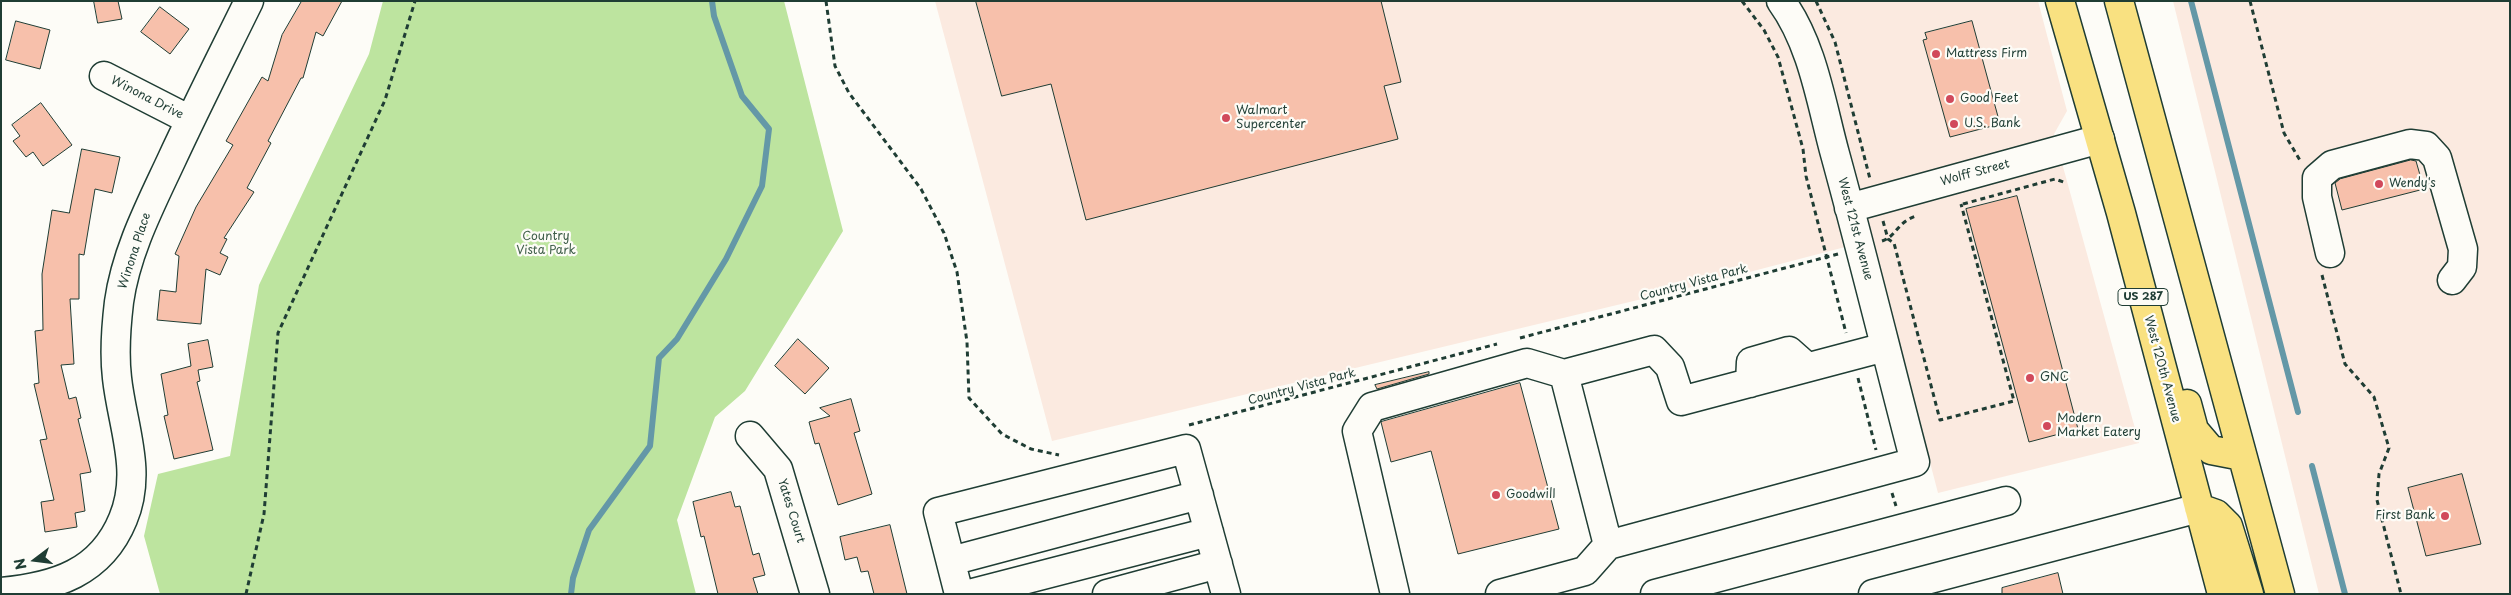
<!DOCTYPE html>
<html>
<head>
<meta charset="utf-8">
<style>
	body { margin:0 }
	#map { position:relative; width:2511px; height:595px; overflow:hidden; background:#fdfcf7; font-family:"Playpen Sans",sans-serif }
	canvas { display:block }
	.frame { position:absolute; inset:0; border:2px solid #1f3d34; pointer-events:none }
	.north { position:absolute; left:10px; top:535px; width:50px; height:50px; -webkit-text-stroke:4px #fdfcf7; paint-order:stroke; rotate:255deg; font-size:14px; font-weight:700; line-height:20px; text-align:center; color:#1f3d34 }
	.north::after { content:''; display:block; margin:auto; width:18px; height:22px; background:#1f3d34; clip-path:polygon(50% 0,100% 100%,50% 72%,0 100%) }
</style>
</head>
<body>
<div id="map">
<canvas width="2511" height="595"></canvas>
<div class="frame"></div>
<div class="north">N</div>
</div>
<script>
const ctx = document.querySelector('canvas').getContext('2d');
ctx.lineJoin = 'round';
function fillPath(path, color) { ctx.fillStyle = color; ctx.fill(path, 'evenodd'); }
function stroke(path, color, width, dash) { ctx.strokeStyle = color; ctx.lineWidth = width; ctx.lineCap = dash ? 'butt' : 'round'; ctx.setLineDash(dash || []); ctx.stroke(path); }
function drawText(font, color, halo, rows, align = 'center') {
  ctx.font = font + ' "Playpen Sans",sans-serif'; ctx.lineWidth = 4.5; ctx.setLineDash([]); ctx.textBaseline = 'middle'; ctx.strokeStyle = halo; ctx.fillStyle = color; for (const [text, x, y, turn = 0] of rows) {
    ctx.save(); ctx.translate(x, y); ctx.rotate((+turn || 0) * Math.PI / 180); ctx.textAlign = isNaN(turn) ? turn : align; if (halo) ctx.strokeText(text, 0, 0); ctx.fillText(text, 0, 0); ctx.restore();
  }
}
fillPath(new Path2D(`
	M935,1H2038L2067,111L2054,134L2139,443L1938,493L1872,240L1696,286L1052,441Z
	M2173,1H2510V594H2319Z`), '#fbeae0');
fillPath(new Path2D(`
	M383,1H784L843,231L745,391L715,417L677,520L696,594H160L144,536L158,474L230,456L259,285L369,54Z`), '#bde49f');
stroke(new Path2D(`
	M2191,1L2298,412
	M2312,466L2345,594
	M571,594L573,578L589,530L650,446L659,358L677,339L726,259L762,186L769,129L742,96L714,16L712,1`), '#6498a7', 6);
const building = new Path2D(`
	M94,1H118L122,19L98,23Z
	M302,1H342L323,36L316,32L303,78H301L268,141L271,143L247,188L254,192L224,238L227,239L220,253L228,257L220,275L206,269L201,324L157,320L160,290L176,292L179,256L175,254L196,207L233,145L226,141L262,77L268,81L282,35Z
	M976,1H1381L1401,82L1384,86L1398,139L1086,220L1051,84L1002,96Z
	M160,7L189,29L170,54L141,32Z
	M16,21L50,30L40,69L6,60Z
	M1972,21L2000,124L1950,137L1923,40L1927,39L1925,33Z
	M41,103L72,145L43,166L33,152L26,157L13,141L20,136L12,125Z
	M82,149L120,157L112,193L95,189L84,255L79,254V299H70L74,364L61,365L69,399L76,397L81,418L78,419L91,472L80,474L85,511L75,513L77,527L45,532L41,502L54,500L40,440L47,439L34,384L39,383L35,331L43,330L42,274L52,210L69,213Z
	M2411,160L2416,161L2424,189L2342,210L2335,183L2340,179Z
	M2017,196L2078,429L2029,442L1966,209Z
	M798,339L829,368L805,394L775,366Z
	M208,340L213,367L198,370L200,381L197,382L213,450L174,459L164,416L168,415L161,374L191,366L188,344Z
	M1429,372V374L1377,389L1375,385Z
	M1520,383L1559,529L1458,554L1431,451L1391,462L1381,422Z
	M851,399L860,431L854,433L872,494L838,505L819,443L815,444L809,422L830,416L820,408Z
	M2462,474L2481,544L2426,556L2408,488Z
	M731,492L735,507L740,506L753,555L759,553L765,575L753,578L758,594H718L704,536L701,537L693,502Z
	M890,525L907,594H874L868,571L861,572L857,557L845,560L840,537Z
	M2058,573L2063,594H2002V588Z`);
fillPath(building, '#f7c0ab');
stroke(building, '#1f3d34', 1);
const minor = new Path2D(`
	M1781,1C1813,45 1821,103 1835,154C1863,256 1888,359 1915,462L1608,545L1564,374L1654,350L1670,367L1681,401L1885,347
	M104,76L190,120
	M1849,208L2100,139
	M2330,253L2317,197V178L2332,165L2410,144L2426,146L2437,158L2463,249L2462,267L2452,280
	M1750,383L1751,362L1789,351L1807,367
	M750,436L778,469L815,594
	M951,561L1199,495
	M1,592C55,587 101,573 123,519C143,472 122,425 117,378C114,353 116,327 119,302C126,252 150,206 171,161C196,107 223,54 249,1
	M959,594L938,512L1186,449L1226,594
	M969,594L1209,532
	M1107,594L1218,564
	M1395,594L1357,431L1372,407L1527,363L1564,374
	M1500,594L1585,571L1608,545
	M1655,594L2006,501
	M1873,594L2199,508`);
const major = new Path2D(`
	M2060,1L2121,213L2222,594
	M2119,1L2280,594
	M2187,404L2194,430L2211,450L2242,456
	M2199,508L2216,514L2228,526L2249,594`);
stroke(minor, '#1f3d34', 31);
stroke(major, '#1f3d34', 31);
stroke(new Path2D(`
	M826,1L835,66L849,93L921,189L944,233L957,272L967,342L969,398L1002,434L1031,449L1059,455
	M1742,1L1764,30L1778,57L1803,149L1806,176L1846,333
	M1816,1L1835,42L1870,179
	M2250,1L2284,133L2301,162
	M1963,204L2055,179L2066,183
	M1883,221L1888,239L1894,243L1940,420L2014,401L1961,204
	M1882,241C1897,236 1897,222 1916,216
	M2322,275L2345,364L2374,397L2389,448L2379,474L2377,500L2401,594
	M1520,338L1838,254
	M1858,378L1876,450
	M1189,425L1497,344
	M1892,493L1896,506
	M246,594L264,514L278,333L385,100L415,1`), '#1f3d34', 3, [5, 4]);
stroke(minor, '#fdfcf7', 28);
stroke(major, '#f9e181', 28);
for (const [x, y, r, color] of [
	[1936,54,5,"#d1495b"],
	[1950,99,5,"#d1495b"],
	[1226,118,5,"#d1495b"],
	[1954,124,5,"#d1495b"],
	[2379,184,5,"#d1495b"],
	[2030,378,5,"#d1495b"],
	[2047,426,5,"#d1495b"],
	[1496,495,5,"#d1495b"],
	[2445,516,5,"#d1495b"]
]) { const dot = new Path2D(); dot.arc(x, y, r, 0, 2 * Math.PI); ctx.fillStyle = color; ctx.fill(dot); stroke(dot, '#fdfcf7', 2); }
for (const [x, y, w] of [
	[2143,297,50]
]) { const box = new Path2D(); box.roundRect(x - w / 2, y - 8.5, w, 17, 4); ctx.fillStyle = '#fdfcf7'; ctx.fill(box); stroke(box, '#1f3d34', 1); }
drawText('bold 11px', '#1f3d34', null, [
	["US 287",2143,297]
]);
drawText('12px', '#1f3d34', '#fdfcf7', [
	["Mattress Firm",1946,54],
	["Good Feet",1960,99],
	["Walmart",1236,111],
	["Supercenter",1236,125],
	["U.S. Bank",1964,124],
	["Wendy's",2389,184],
	["GNC",2040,378],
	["Modern",2057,419],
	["Market Eatery",2057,433],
	["Goodwill",1506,495],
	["First Bank",2435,516,"right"]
], 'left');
drawText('12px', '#1f3d34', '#fdfcf7', [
	["Winona Drive",147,98,27],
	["Wolff Street",1975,173,-15],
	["West 121st Avenue",1855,229,75],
	["Winona Place",135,251,-72],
	["Country Vista Park",1694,283,-15],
	["West 120th Avenue",2162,369,75],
	["Country Vista Park",1302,387,-15],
	["Yates Court",791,511,73]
]);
drawText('12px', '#3f5e49', '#fdfcf7', [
	["Country",546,237],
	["Vista Park",546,251]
]);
</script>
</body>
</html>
